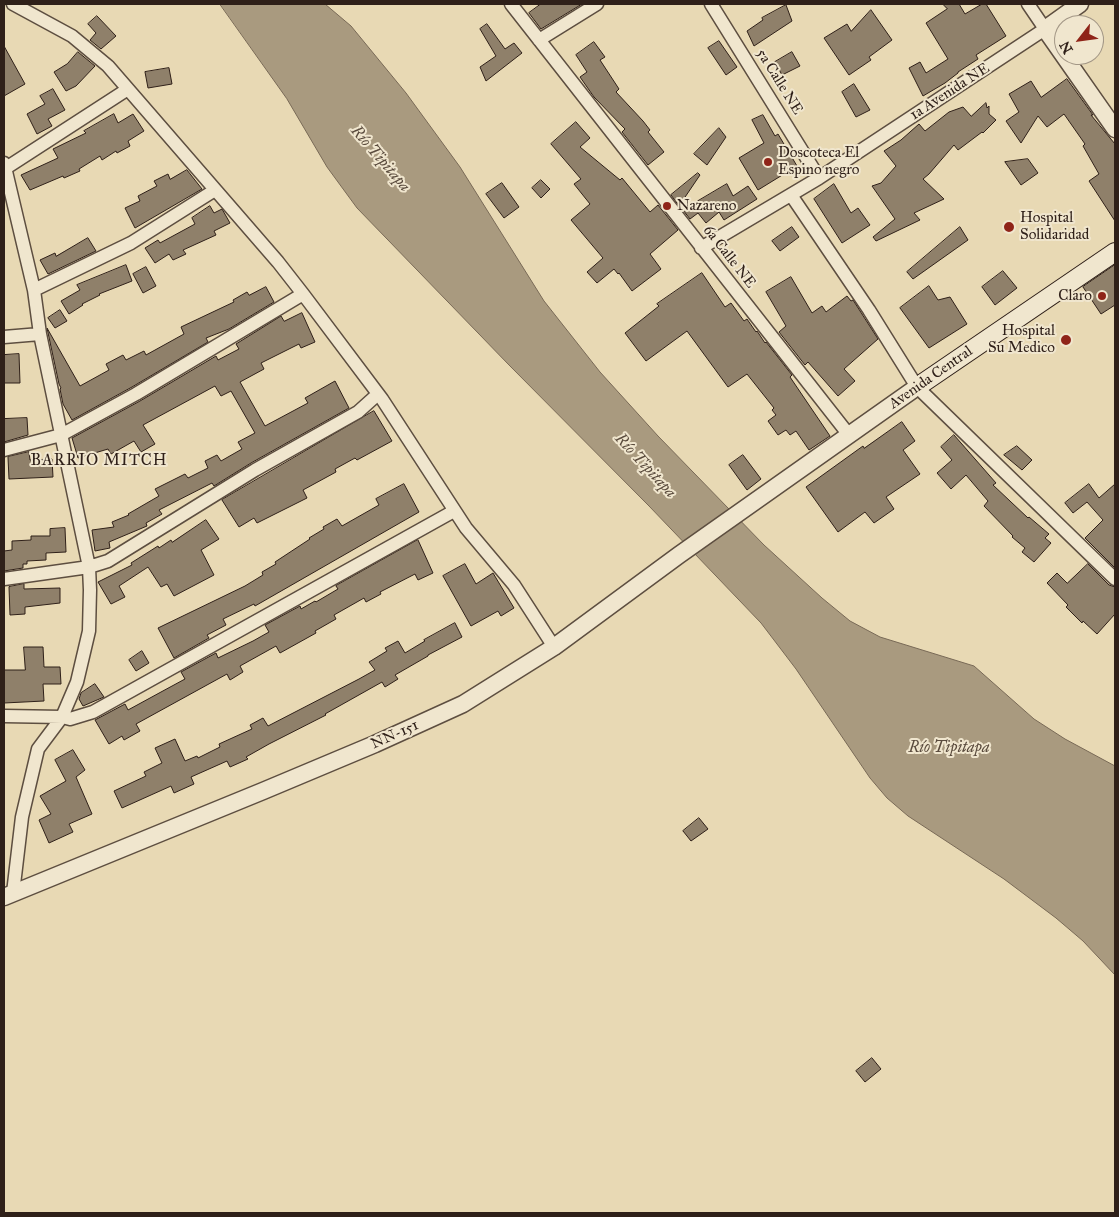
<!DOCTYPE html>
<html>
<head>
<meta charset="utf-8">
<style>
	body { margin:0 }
	#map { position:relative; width:1119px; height:1217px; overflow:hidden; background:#e8d9b4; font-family:"IM FELL Great Primer",serif }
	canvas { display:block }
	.frame { position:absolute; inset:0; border:5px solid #2f2019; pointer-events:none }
	.north { position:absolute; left:1054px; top:15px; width:50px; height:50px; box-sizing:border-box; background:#f0e6ce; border:1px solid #a39786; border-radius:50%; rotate:240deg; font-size:14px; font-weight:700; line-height:20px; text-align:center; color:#2f2019 }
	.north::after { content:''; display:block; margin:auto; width:18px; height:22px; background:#8f2418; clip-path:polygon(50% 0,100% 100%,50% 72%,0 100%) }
</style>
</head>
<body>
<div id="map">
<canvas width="1119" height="1217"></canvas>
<div class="frame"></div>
<div class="north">N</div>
</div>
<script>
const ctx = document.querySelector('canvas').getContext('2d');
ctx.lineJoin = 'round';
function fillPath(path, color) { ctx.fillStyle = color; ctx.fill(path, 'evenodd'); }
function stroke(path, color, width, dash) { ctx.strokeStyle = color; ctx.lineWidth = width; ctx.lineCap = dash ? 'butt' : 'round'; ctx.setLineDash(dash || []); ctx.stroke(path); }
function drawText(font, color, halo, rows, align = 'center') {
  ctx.font = font + ' "IM FELL Great Primer",serif'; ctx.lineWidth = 4; ctx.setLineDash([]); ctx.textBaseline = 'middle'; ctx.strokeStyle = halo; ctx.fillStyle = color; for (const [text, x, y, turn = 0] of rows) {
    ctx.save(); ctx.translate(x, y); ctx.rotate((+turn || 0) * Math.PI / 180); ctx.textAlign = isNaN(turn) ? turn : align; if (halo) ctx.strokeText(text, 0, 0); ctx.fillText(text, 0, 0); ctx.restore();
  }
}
const water = new Path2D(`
	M220,4H325L351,26L406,93L460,167L544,301L600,372L658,436L764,545L822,598L850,621L880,637L974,666L1034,719L1065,739L1115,766V975L1083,941L1056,918L1004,879L908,816L887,798L870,778L796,669L761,623L649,506L509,365L357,208L327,167L287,99Z`);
fillPath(water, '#a99a7f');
stroke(water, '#786956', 1);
const building = new Path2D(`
	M541,4H582L541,29L529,13Z
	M943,4H959L965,14L982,4H986L1006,36L976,55L978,59L958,72V73L945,83L923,96L909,68L920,62L926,73L948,59L926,23L947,9Z
	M786,5L792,21L754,46L747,31L763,20L762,18Z
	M871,10L892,40L869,57L871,60L849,75L824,38L847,24L851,31Z
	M97,16L116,36L101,49L90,40L96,33L88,24Z
	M487,24L505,49L514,43L522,53L486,81L480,67L496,56L480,29Z
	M719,41L737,67L726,75L708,48Z
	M594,42L605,57L600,60L619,89L616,92L643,121L650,130L648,132L664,152L648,165L622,132L625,129L594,97L580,77L587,72L576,55Z
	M4,46L25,84L4,96Z
	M78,52L95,66L76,86L66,91L54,72L67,64Z
	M792,52L800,66L782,75L775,62Z
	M169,68L172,84L148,88L145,72Z
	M1067,79L1093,115H1091L1115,144V221L1089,181L1099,174L1083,146L1085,144L1064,114L1047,127L1038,116L1021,143L1006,121L1019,112L1009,94L1031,81L1041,97Z
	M854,84L870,110L856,117L842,92Z
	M53,89L65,110L48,119L52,126L37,134L27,114L45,104L40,96Z
	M986,103L987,108L989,106V114L996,120L983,133L982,132L958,150L954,145L929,174L923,179L944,199L914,213L920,220L876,241L873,237L895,219L872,186L881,183L896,166L884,151L901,140L919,124L925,131L949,112L963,107L971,116Z
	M114,114L118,123L133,114L144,131L128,141L130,146L117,153L116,151L102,160L100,156L79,169L80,171L64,178L63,176L30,190L21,175L58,158L53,149L86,133L84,131Z
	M763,115L775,136L778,134L797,166L758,190L739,158L764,143L752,120Z
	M576,122L590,138L580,147L620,180L622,178L650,212L658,205L678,230L650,254L661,269L632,291L619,273L618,274L614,269L597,283L587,272L603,258L571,220L590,204L574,184L581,179L551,144Z
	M719,128L726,137L707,165L694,154Z
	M1028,159L1038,173L1021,185L1005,162Z
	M187,170L202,189L135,228L125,208L140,201L138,196L157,186L154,181L168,174L170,179Z
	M698,173L700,175L679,206L671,195Z
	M541,180L550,189L541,198L532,188Z
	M502,183L519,207L504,218L486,194Z
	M727,184L733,196L748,186L757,199L724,220L719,212L706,223L698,213L690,219L683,210Z
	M834,184L851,213L858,208L870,225L842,243L814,199Z
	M210,206L214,213L222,209L230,223L214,231L216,235L183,250L186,254L173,260L169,254L155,263L145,248L158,240L160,243L195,224L192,218Z
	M792,227L799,237L780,251L772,241Z
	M960,227L968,240L913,279L907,272Z
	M88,238L96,251L48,274L40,260L55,253L56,256Z
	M126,265L132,281L99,294L100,295L82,304L83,305L69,314L61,301L80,290L77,285Z
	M1115,265V305L1101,314L1083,287Z
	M146,267L156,286L143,293L133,274Z
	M1003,271L1017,288L995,305L982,287Z
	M702,273L725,307L731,303L744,321L747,319L756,332L757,331L765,343L766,342L792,375L790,377L830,436L809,450L796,431L790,435L786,430L778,435L768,421L776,415L772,410L774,408L747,374L728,387L687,331L646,361L625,333L659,306L657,304Z
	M791,277L812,313L822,306L826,312L847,296L851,301L853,300L878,339L844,369L855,381L838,396L808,362L805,365L779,332L786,326L766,292Z
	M929,286L938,300L950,297L967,324L929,348L900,308Z
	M266,287L274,302L229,329L206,338L208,342L132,387L72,420L63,404L60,389L61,388L59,384L47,328L80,386L109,370L106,364L123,355L126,360L144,351L146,355L184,334L181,327L234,302L233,300L247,292L249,295Z
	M60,310L67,321L55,328L48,318Z
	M302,313L315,342L301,348L299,344L261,363L264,369L240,382L265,426L308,403L305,398L335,381L349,408L251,463L214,486L212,483L159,510L162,514L146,523L147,526L109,542L110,548L95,551L92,530L114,527L112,522L129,515L128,514L159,496L155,489L185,474L188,478L208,468L205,461L217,455L221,461L242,449L238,442L255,433L231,391L221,396L215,386L143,425L155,444L141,452L134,441L111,454L108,449L78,458L72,438L140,401L216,356L218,360L239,349L236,344L281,316L284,321Z
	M19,354L20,383H4V355Z
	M374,411L392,441L357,460L355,458L335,469L336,472L303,490L307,498L257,523L254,518L239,527L222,500Z
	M27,418L28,435L4,442V419Z
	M902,422L915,441L903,450L920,474L886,497L894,509L874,523L865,512L838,532L806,487L863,446L864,448Z
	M954,435L996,483L993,485L1028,518L1029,517L1049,534L1045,538L1051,543L1034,562L1022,552L1025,548L1012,537L1013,536L984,506L988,501L966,475L951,489L937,473L952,460L941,447Z
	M1017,446L1032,460L1022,470L1004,455Z
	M29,452L30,460L52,459L53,477L9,479L8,457Z
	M743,455L761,479L747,490L729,465Z
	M404,484L419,512L255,606L254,604L223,619L226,625L207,635L209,638L174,658L158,628L245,586L263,575L262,572L276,564L275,562L310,539L309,538L324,529L323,527L337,519L342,526L379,505L376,499Z
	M1089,484L1099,498L1115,484V568L1085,538L1103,520L1087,502L1073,513L1065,503Z
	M206,520L219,539L201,550L214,575L174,596L167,584L161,587L148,567L119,586L125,597L111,604L98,582L132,565L131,563L158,546L159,548L171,540L172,542Z
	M65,528L66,552L46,553V560L27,561V564H23V568L4,571V551L12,550V541L31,540V536H50V529Z
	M418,540L433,573L418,580L415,574L380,592L381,594L366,602L364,598L334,615L336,619L315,631L316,633L280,653L276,646L240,666L243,672L230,680L227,674L136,724L140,731L124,740L122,736L109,744L95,720L125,704L128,710L161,692L185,679L181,672L216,653L218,658L253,641L269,632L265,625L300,606L301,609L315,601L316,602L338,589L336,586Z
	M465,564L476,584L493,573L514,608L501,616L498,611L471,626L443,576Z
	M1088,564L1109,585L1115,587V614L1097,634L1083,621L1082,623L1066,607L1068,605L1047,583L1057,573L1067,583Z
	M24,584V589L60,588V603L25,607V614L10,615L9,587Z
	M455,623L462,637L428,655V656L395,675L398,679L385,687L382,682L325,714L326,715L269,744L246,757L248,759L230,767L227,761L191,777L194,784L174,793L171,786L122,808L114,791L146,776L144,772L162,763L155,748L175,739L185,761L197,756L198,758L220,747L219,744L252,729L250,725L263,718L268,726L359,679L375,670L369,662L387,651L385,648L398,641L405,653L425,641L424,640Z
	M24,647H43L44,667H60L61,684H43L44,701L4,703V670H25Z
	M142,651L149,663L136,671L129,660Z
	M95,684L104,697L83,706L79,699L81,693Z
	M73,750L85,770L76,777L92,814L69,824L73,832L49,843L39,820L51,814L40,796L66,781L55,760Z
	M699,818L708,829L691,841L683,831Z
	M872,1058L881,1069L865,1082L856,1071Z`);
fillPath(building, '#8f806a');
stroke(building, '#2f2019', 1);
const minor = new Path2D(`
	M13,4L72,36L108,66L278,262L303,294L382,399L466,528L514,585L554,647
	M511,4L849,435
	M711,4L819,178
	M539,40L597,4
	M4,163L34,290L40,334L89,567L90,590L89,631L77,682L62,717L38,749L22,817L13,893
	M6,168L128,89
	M791,195L869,310L917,387L1115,579
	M701,248L819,178L1045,29L1028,4
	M34,290L131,243L215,190
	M4,337L40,334
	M4,450L61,435L136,394L303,294
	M4,579L89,567L108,561L255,470L358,412L378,394
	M4,716L62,717L70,719L93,712L454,511`);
const tertiary = new Path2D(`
	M1080,4L1045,29L1115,129
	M4,897L263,791L375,744L463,704L554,647L679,555L917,387`);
const secondary = new Path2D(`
	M917,387L1115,252`);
stroke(minor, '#5d4e40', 15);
stroke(tertiary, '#5d4e40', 19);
stroke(secondary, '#2f2019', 20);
stroke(minor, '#f0e6ce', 12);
stroke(tertiary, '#f0e6ce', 16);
stroke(secondary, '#f0e6ce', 18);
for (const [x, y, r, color] of [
	[768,162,5,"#8f2418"],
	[667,206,5,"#8f2418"],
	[1009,227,6,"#8f2418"],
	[1102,296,5,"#8f2418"],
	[1066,340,6,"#8f2418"]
]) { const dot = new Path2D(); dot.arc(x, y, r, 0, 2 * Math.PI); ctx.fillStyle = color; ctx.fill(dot); stroke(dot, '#f0e6ce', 2); }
drawText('15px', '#2f2019', '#f0e6ce', [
	["5a Calle NE",779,82,58],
	["1a Avenida NE",950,92,-33],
	["6a Calle NE",729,257,52],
	["Avenida Central",931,378,-35],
	["NN-151",395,735,-24]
]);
drawText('15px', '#2f2019', '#f0e6ce', [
	["Doscoteca El",778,153],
	["Espino negro",778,170],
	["Nazareno",677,206],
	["Hospital",1020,218],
	["Solidaridad",1020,235],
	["Claro",1092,296,"right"],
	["Hospital",1055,331,"right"],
	["Su Medico",1055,348,"right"]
], 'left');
drawText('italic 16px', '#5a4b3d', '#f0e6ce', [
	["Río Tipitapa",380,159,49],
	["Río Tipitapa",645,466,47],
	["Río Tipitapa",949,748]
]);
ctx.letterSpacing = '1px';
drawText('16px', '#2f2019', '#f0e6ce', [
	["BARRIO MITCH",99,461]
]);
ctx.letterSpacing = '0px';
</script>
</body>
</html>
